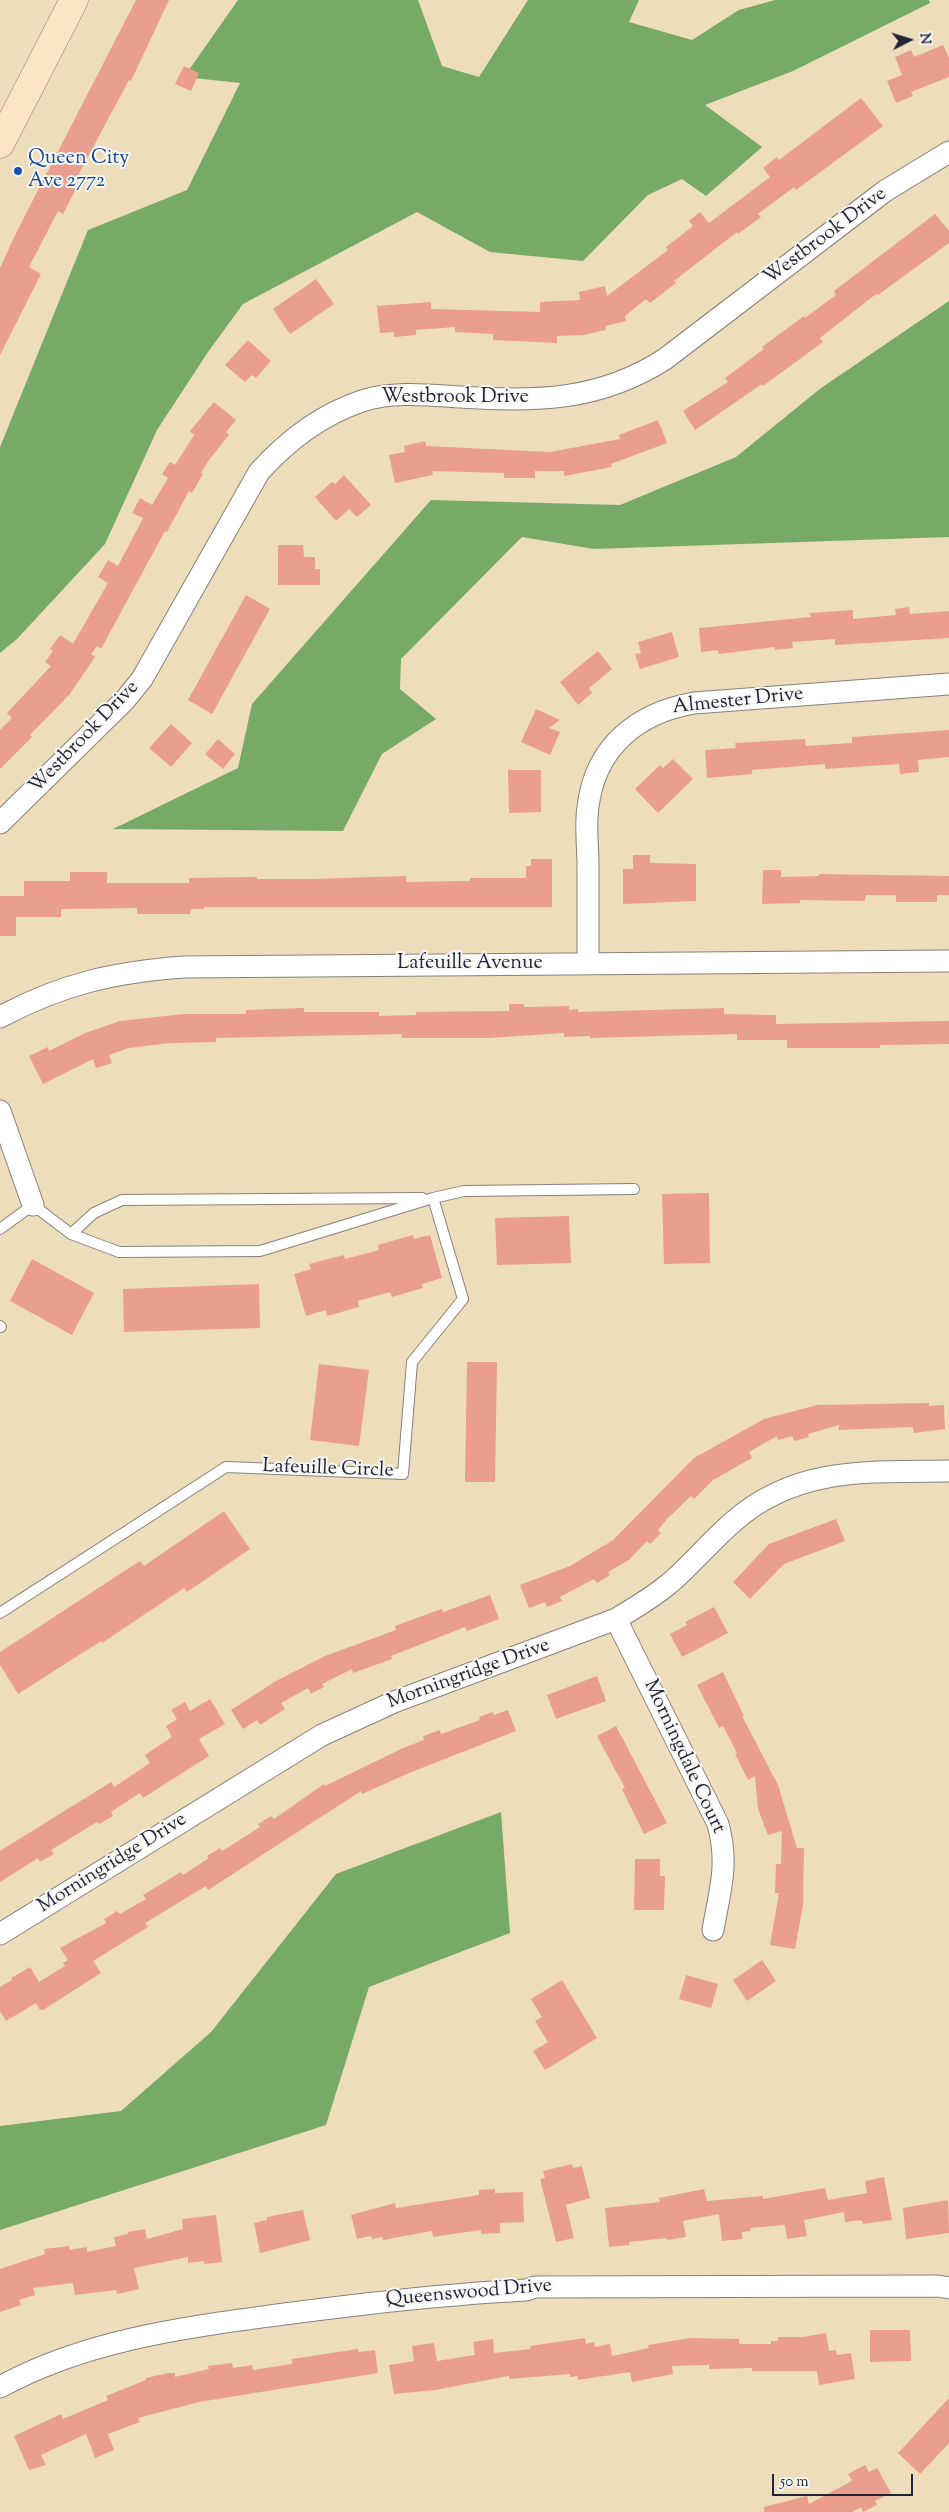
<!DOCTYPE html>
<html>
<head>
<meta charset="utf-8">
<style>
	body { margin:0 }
	#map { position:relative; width:949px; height:2512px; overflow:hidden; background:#edb; font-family:"Sorts Mill Goudy",serif }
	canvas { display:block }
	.north { position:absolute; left:884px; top:15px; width:50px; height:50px; -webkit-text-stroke:4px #f6f6f2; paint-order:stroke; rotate:85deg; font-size:14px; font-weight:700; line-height:20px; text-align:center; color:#22223b }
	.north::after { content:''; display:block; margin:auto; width:18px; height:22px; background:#22223b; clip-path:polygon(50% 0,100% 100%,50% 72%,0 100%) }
	.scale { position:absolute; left:772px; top:2474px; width:141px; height:22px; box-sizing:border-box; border:2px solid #22223b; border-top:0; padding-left:6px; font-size:15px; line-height:18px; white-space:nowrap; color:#22223b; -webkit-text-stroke:4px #f6f6f2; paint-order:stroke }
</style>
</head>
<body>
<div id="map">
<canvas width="949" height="2512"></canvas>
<div class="north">N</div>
<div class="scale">50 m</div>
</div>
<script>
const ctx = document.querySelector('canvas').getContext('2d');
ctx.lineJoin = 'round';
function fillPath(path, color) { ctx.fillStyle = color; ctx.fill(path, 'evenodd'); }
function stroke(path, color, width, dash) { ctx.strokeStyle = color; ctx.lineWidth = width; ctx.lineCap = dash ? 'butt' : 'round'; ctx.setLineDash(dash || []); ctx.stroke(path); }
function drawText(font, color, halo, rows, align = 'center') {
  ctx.font = font + ' "Sorts Mill Goudy",serif'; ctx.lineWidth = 4; ctx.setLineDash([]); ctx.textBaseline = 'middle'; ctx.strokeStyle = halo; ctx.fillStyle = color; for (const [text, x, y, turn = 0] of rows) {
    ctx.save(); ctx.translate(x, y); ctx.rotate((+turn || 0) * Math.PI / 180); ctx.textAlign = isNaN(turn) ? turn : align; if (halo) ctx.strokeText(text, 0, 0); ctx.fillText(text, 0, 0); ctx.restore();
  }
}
fillPath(new Path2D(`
	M238,0H418L442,66L479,77L528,0H639L629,22L692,40L739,10L775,0H929L930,3L793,71L705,105L762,147L706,196L682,179L648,195L583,261L490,252L417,212L243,304L208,352L157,430L105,544L17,639L0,653V447L88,230L187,190L240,83L184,77Z
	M949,301V537L594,549L522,537L401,659L400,689L436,719L382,754L343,831L113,829L238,768L252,704L431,500L620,505L736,457L821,388Z
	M501,1812L510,1933L369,1987L326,2125L0,2230V2126L121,2111L211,2032L336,1874Z`), '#7a6');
fillPath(new Path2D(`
	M136,0H169L131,81L129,80L75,181L79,183L63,214L58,211L29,267L41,274L0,355V268L17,231Z
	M943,45L949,58V77L911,92L913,96L896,103L887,81L902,75L895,57L911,50L914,57Z
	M184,66L199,73L191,91L175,84Z
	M861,98L883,126L796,190L794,187L758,214L761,217L738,234L737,232L674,281L676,283L650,303L646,299L625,316L626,321L605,326L606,330L583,335L557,336V343L493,340V334L455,332V327L416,330V335L394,337V332L380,333L377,306L431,302V309L540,312V302L580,300L579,292L605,286L607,296L668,250L666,247L693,226L689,221L700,212L709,223L770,177L763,168L777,157L779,160Z
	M935,214L949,231V243L878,295L876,294L820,338L823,342L763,386L762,384L695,430L683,411L728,382L725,378L764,349L762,347L804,316L805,318L836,295L834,291Z
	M316,279L334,304L290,334L273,309Z
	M248,340L271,361L256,378L252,375L245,382L225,365Z
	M214,402L236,420L226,432L229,435L209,460L201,473L203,474L192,493L189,491L167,532L165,531L101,649L97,646L91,654L95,657L69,695L30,735L32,737L0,769V730L12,718L7,713L51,666L45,662L53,651L50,649L60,635L73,644L108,583L98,577L108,560L118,566L143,518L132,513L140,498L152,505L168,478L162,474L170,462L175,465L194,435L190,431Z
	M658,420L667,443L611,464L612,467L564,476V471H535V478H504V473L432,471L433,475L395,483L389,455L405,452L404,446L425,441L426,446L550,452L620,439L619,435Z
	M344,475L371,505L357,517L349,509L336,521L315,497L332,482L335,484Z
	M278,545H303L304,557H315V569H320V585H278Z
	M246,595L270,609L212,714L188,700Z
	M909,607L910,614L949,611V638L835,645V639L792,642L793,648L775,650V647L719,654L718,650L701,652L699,628L811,617L810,613L853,610V619L896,615L895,609Z
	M672,632L679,657L640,669L635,654L641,653L638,642Z
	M598,651L612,669L589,688L592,693L578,705L560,682Z
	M536,709L560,720L549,728L560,732L550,755L521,742Z
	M171,724L192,743L171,767L149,748Z
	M949,730V757L918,760L919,772L900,774L899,764L825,769V764L752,770V774L707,778L705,750L736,748L735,743L805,739L806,746L852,743V737Z
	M218,739L235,754L223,769L205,754Z
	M673,759L693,779L658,813L635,789L660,765L663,768Z
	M508,770H541V812L509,813Z
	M633,855H650V863L696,864V901L623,904V869H633Z
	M531,859H552V907H204V909H191L190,914H137V908L61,909V917H16V936H0V896H24V881H70V872H107V883H189V878L257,877V879H311L406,876V882L470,881V878H526V866H531Z
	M763,870H781V877L819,876V874L949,876V895H937V902H896V895H866L865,901L800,900V903L762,904Z
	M509,1004H524V1007L569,1006V1010L578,1009V1012L724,1008V1014L776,1015V1024L949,1021V1044L880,1045V1048H787V1040H737V1034L590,1038V1036L564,1037V1033L489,1038H402V1034L216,1038V1042L170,1043L129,1048L109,1055L112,1063L96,1068L93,1059L43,1084L29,1056L48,1047L49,1051L85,1033L120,1021L184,1014H246V1010L304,1008V1012H379V1016L416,1015V1012L509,1011Z
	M709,1193L710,1263L664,1264L662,1194Z
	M569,1216L571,1263L497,1265L495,1218Z
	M413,1235L414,1239L430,1235L442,1278L422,1284L423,1288L392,1297L390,1292L358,1301L359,1307L327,1316L326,1310L306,1316L294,1274L311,1269L309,1264L344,1255L345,1259L379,1250L378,1245Z
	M32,1259L94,1293L72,1335L10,1301Z
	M259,1284L260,1328L124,1332L123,1289Z
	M467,1362H497L495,1482H465Z
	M319,1364L369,1370L359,1446L310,1440Z
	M929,1403V1406L944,1405L945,1429L914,1433L913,1427L839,1430V1425L808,1434L809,1437L794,1441L792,1436L778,1440L777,1436L749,1452L752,1458L713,1480L694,1499L691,1496L667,1519L658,1530L661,1533L650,1544L647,1541L629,1560L608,1572L610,1575L597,1583L594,1579L560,1597L562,1601L547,1607L545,1602L529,1608L520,1585L570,1566L613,1540L694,1458L764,1419L817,1405Z
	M224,1511L250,1549L187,1592L184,1588L102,1643L101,1641L18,1694L0,1665V1652L140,1561L144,1566Z
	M836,1519L845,1541L784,1564L750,1599L733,1582L769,1544Z
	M490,1595L499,1619L467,1631L465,1627L391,1656L392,1659L353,1673L352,1669L322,1684L324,1687L311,1694L308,1688L281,1703L285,1709L260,1725L257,1720L243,1729L231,1710L276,1681L325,1656L396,1630L395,1626L422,1616L442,1609L443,1612Z
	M714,1607L728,1633L682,1657L670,1634L687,1625L685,1622Z
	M723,1672L744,1716H742L778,1785L797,1848H804L803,1905L795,1949L770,1945L779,1893H775L776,1864H781L782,1831L768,1835L758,1809L755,1776L748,1780L735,1754L737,1753L723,1726L719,1728L697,1685Z
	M597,1676L606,1701L556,1719L547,1695Z
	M210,1699L225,1724L199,1739L209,1756L143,1798L140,1793L111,1812L113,1816L99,1824L97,1822L51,1850L54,1854L40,1862L38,1858L0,1882V1851L111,1782L114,1787L150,1763L145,1755L172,1737L166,1726L177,1719L171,1710L185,1702L190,1711Z
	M508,1710L516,1731L409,1773L362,1794L361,1791L208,1890L206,1886L145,1923L148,1927L93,1961L101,1973L43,2010H40L36,2003L6,2021L0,2011V1987L12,1980L11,1978L30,1967L39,1982L65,1966L63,1963L68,1960L60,1948L106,1923L104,1919L117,1911L120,1914L146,1899L143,1895L181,1872L183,1875L209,1858L207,1856L220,1848L222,1851L260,1827L258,1824L271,1816L274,1819L324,1784L325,1786L403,1748L424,1740L423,1736L440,1730L441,1734L480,1720L479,1717L493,1712L494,1715Z
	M616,1726L667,1823L644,1834L622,1789L625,1788L597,1736Z
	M635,1859H660V1876H665L664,1910H634Z
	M762,1960L776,1981L747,2001L733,1980Z
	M686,1975L718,1984L711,2008L679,1999Z
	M562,1980L597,2038L545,2070L533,2051L548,2042L535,2021L542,2017L531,1999Z
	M572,2164L573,2168L582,2166L590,2198L566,2205L574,2238L556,2242L540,2179L545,2178L543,2171Z
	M884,2177L892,2220L863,2224L862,2220L845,2222L844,2212L804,2220L807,2236L787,2239L785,2225L750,2228L751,2231L742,2232V2239L722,2241L719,2214L683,2221L686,2237L667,2240V2238L629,2242V2245L609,2247L605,2208L660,2202L659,2198L704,2189L707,2201L763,2196V2199L825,2188L828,2200L867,2193L865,2181Z
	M495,2189V2193L523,2192L524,2222L500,2223V2233L481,2234V2230L433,2237L432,2231L383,2240L382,2237L372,2239L371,2236L357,2239L351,2215L395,2203L396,2208L479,2195V2190Z
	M948,2200L949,2233L906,2239L903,2208Z
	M303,2210L310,2240L260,2253L254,2223L267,2220V2217Z
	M216,2215L222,2262L204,2264V2261L188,2263V2257L134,2268L139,2289L117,2294L116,2290L75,2295L73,2283L33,2288L35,2295L19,2300L21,2305L0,2312V2269L45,2254L44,2249L69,2246L70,2250L87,2247V2252L116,2246L114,2237L128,2234V2232L145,2229L147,2239L183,2229L182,2219Z
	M870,2330H910L911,2361L870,2362Z
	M826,2333L829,2351L836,2350L837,2355L851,2353L855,2379L819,2385L817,2371H752V2368L709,2369V2365L672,2366L673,2374L632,2382L630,2372L578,2380V2376L570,2377V2374L509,2379V2376L435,2390L394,2394L389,2365L414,2361L412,2346L434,2343L437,2361L475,2355L473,2342L493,2339L494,2353L531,2349L530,2346L585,2338L586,2344L594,2342L595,2347L610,2344L612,2356L649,2348L648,2345L690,2338L739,2339V2344H771V2341H778V2337H803Z
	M358,2349L359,2352L375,2350L378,2373L199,2402L138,2418L140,2422L108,2434L114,2450L95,2458L86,2434L41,2455L46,2465L29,2470L14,2436L61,2414L63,2419L108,2400L106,2396L146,2380V2378L168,2373H175V2377L209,2369L208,2366L232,2363L233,2368L252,2365L253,2370L292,2364V2359Z
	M949,2398V2443L920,2474L898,2453Z
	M865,2465L869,2472L877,2468L891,2493L875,2501L877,2505L863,2512L861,2507L852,2512H764V2507L807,2496L809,2504L852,2481L848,2474Z`), '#ea9e8e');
const service = new Path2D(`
	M0,1229L33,1205L71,1234L119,1252L260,1251L433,1198L464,1191L634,1189
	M71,1234L94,1213L122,1200L422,1198
	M0,1326L1,1327
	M0,1613L226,1467L403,1474L412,1362L463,1299L433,1198`);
const minor = new Path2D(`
	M0,823L125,700L142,679L259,472C288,440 320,415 362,401C392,391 428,395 460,397C536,402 600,401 665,359L885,191L949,152
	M588,964C588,931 588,898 588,865C588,846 585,826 588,807C595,747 637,713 694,703L949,684
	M0,1017C62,984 114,972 184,967L949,961
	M0,1111L33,1205
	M616,1619L718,1824C729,1865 720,1889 713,1930
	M0,1934L322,1735L394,1702L616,1619C635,1608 653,1597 670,1583C692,1564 711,1541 733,1522C796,1466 870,1472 949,1471
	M0,2387C86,2340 182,2328 277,2315C360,2304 443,2294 526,2290L535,2287L937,2286L949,2288`);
const secondary = new Path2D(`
	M0,144L74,0`);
stroke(service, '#88807b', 12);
stroke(minor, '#88807b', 23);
stroke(secondary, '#88807b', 29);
stroke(service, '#fff', 10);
stroke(minor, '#fff', 21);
stroke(secondary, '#fce5c4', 28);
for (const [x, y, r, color] of [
	[18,171,5,"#1a4fb4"]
]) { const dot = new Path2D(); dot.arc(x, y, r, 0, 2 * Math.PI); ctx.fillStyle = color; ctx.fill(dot); stroke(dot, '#f6f6f2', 2); }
drawText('20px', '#164399', '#f6f6f2', [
	["Queen City",28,160],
	["Ave 2772",28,183]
], 'left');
drawText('20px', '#22223b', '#f6f6f2', [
	["Westbrook Drive",826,237,-37],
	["Westbrook Drive",455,399],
	["Almester Drive",738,702,-6],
	["Westbrook Drive",85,738,-46],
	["Lafeuille Avenue",470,965],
	["Lafeuille Circle",328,1470,2],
	["Morningridge Drive",469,1675,-20],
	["Morningdale Court",683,1757,65],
	["Morningridge Drive",113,1864,-32],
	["Queenswood Drive",469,2294,-5]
]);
</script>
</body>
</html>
